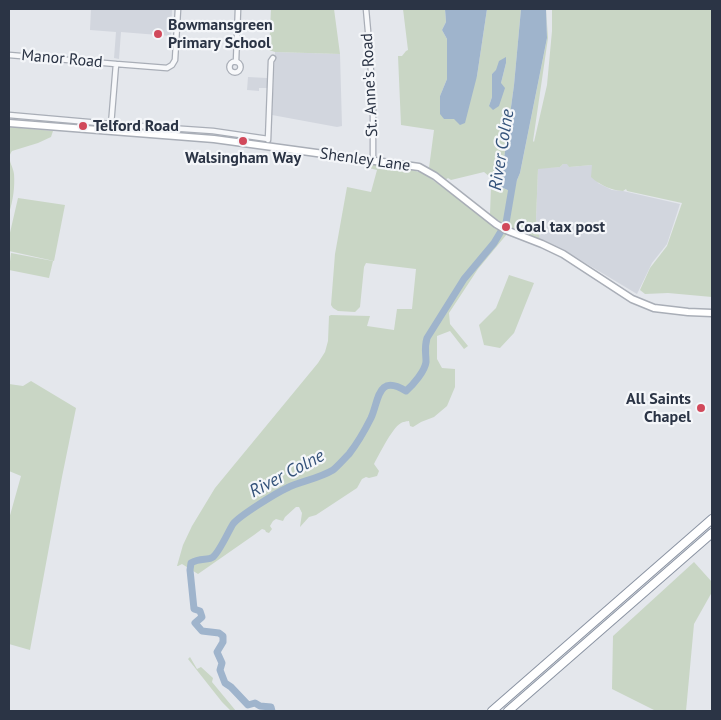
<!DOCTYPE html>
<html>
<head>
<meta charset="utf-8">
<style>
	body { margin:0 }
	#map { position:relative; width:721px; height:720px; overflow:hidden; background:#e4e7ec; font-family:"PT Sans",sans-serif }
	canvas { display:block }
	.frame { position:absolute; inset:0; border:10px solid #2b3445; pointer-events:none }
</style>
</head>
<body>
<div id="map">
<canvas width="721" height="720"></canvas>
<div class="frame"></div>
</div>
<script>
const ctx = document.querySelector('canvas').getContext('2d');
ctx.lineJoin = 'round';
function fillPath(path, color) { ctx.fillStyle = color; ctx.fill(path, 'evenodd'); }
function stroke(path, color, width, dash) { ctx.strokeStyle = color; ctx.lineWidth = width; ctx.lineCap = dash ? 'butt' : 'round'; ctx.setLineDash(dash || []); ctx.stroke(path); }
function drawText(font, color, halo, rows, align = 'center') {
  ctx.font = font + ' "PT Sans",sans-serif'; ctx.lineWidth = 4.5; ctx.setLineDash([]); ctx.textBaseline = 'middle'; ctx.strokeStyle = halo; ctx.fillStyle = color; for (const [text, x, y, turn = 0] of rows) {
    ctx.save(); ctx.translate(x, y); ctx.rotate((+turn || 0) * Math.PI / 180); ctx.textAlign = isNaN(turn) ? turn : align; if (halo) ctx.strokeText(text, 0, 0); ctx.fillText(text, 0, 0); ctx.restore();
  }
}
fillPath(new Path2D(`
	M91,9H172L171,36L121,32L119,59L114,58L116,32L90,30Z
	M275,52L340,54L342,126L337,127L272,115Z
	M248,77L267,78V88H259V91L247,90Z
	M563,164H568L569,167L592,165L598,183L612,190L623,191L680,204L667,244L652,263L637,294L562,249L539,239L536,219L538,168L560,167Z`), '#d2d6de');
fillPath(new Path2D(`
	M271,9H334L340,54L275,52L269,50Z
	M403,9H445L446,22L442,30L447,39V79L440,96L444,119H454L477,76L487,9H521L514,85L504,159L501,187L512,192L520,173L547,38L546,9L548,38L533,141L534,142L547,85L552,31V9H712V297L668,293L645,294L640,290L650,268L667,246L682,203L627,191L626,189L623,191C611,190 601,186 591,177L592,165L569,167L567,164H563L560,167L538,169L536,219L540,241C522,235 505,227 490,214L491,186L490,177L484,172L451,180L448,178L445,180L429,168L434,130L401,125L398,56H402L406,51L408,50ZM506,63L501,83L489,106L492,97V74Z
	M9,127L53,131L51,137L38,143L12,151C6,159 13,165 14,174C15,187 13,201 9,213Z
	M365,163L404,168L423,173L507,234L478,269L449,313L450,324L468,346L464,349L450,331L437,336V359L442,368L455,369V387L447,406L434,417L421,422L413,427L410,426L409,421C408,421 402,422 401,423C392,428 379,455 374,464L379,471L377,476L369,478L366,477L362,479L357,488L316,515L309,517L300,527L302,513L299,507H296L285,517L283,521L276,519L273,521L270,526L272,529L269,533L266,532L265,530L262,529L254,535L198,574L182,564L178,566H177L183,545L192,526L215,488L318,363L325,352L328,341L329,316L331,315L370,316L367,326L394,330L397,309H412L416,269L366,263L364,267L360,307L355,312L338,311L333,308L331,305L335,254L347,187L371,192L377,170L365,167L363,164Z
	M18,198L65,205L54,261L9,251V237Z
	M11,253L53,261L49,278L9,270Z
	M509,275L534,283L514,333L500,348L484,345L479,325L496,308Z
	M31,381L76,408L62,477L30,650L9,644V519L21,476L9,471V384L23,386Z
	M694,562L712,582V592L694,624L686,711H656L612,689L613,636Z
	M190,657L197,669L201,667L213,678L212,682L236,711H231L222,702L188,659Z`), '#c9d6c5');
fillPath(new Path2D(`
	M445,9H487L477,76L465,123L460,125L454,119H444L440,114V96L447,79V39L442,30L446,22Z
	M521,9H546L547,38L520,173L512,192L501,187L504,159L514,85Z
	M506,57V63L501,83L505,88L499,106L493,110L489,106L492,97V74L496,70L499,61Z`), '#9fb4cc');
stroke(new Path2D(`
	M272,711L271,707L260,706L255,703L248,705L231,687L225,683L220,670L222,663L217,652L223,642V636L219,633L202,631L195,623L202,617L200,611L194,609L190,570L191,563C200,557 208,561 213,557C220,551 228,532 233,524C239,516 276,493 287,488C301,481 318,479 333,470C338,466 344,459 349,454C356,445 366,428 371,418C379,401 377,373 406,391C413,385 425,371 426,362C426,352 424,348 427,338L464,279L494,243L506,223L513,182`), '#9fb4cc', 7);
const street = new Path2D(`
	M366,9L368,31L373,99V160
	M9,55L116,64
	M229.5 67a5.5 5.5 0 1 1 11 0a5.5 5.5 0 1 1-11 0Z
	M236,62L238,9
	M9,115L111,124L213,131L268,139
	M111,125L116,64L167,68L172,65L175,60L178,9
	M268,140L271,61L273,58`);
const secondary = new Path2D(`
	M9,123L214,139L419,167L435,176L496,224L506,230L542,244L563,254L632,299L654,308L688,312L712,313`);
const highway = new Path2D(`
	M492,711L712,519
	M508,711L712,533`);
stroke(street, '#a9aeb7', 7);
stroke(secondary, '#a9aeb7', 9);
stroke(highway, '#8b94a3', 10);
stroke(street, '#f7f8fa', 4.5);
stroke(secondary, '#fff', 6);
stroke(highway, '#fff', 8);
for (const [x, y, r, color] of [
	[158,34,5,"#d1495b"],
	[83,126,5,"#d1495b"],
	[243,141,5,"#d1495b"],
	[506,227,5,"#d1495b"],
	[701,408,5,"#d1495b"]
]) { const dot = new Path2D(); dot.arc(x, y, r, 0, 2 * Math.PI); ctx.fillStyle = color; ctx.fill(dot); stroke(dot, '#f4f6f9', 2); }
drawText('bold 16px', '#2b3445', '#f4f6f9', [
	["Bowmansgreen",168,25],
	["Primary School",168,43],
	["Telford Road",93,126],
	["Walsingham Way",243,158,"center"],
	["Coal tax post",516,227],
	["All Saints",691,399,"right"],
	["Chapel",691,417,"right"]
], 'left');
drawText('16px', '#2b3445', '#f4f6f9', [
	["Manor Road",62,59,5],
	["St. Anne's Road",370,85,-93],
	["Shenley Lane",365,160,8]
]);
drawText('italic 18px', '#34527a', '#f4f6f9', [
	["River Colne",502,150,-81],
	["River Colne",287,474,-28]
]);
</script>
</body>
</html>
